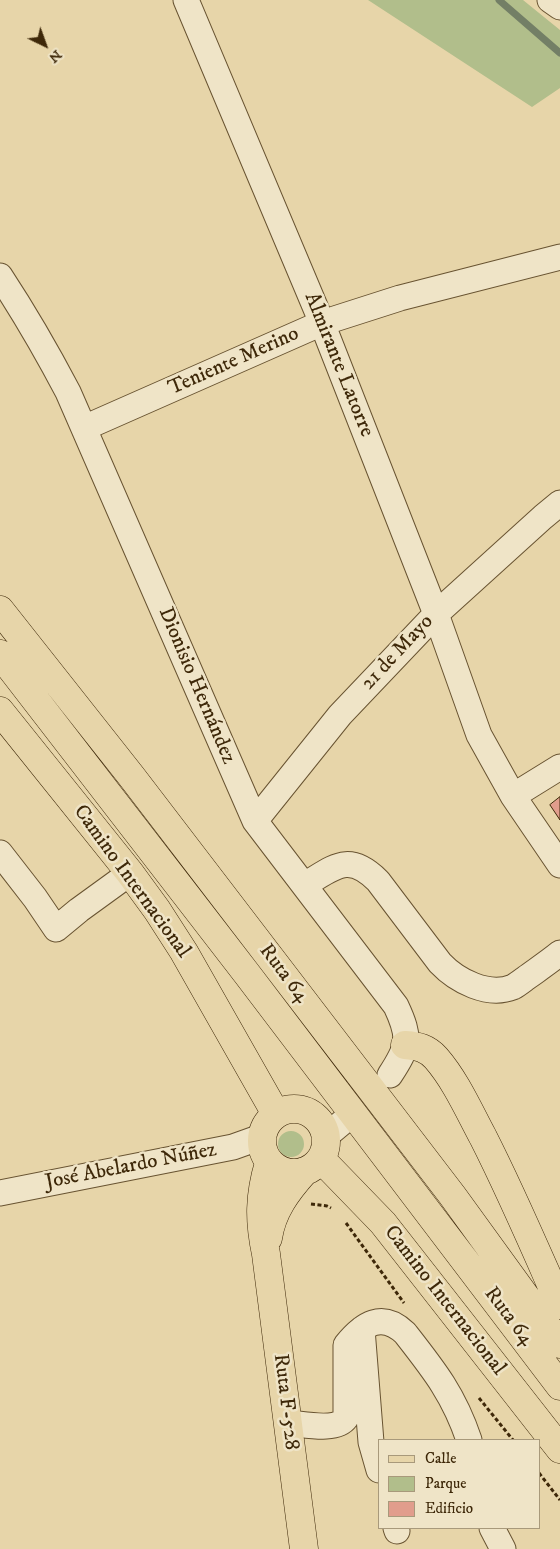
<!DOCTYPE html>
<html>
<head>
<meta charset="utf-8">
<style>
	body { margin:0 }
	#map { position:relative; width:560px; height:1549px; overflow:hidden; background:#e7d5a9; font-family:"IM FELL DW Pica",serif }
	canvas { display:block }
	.legend { position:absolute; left:378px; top:1439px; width:162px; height:90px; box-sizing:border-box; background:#efe4c7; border:1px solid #a8997b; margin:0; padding:6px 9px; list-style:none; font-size:15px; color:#3e2809 }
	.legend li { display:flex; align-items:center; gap:10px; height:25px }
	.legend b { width:25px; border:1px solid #a8997b }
	.north { position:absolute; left:20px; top:20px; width:50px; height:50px; -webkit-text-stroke:4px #efe4c7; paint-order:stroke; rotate:138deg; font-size:14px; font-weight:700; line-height:20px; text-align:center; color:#3e2809 }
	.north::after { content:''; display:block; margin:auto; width:18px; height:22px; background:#3e2809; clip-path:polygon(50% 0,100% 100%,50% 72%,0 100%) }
</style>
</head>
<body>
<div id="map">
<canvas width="560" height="1549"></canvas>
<ul class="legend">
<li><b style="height:6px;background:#e7d5a9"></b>Calle</li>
<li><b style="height:14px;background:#b1be8b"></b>Parque</li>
<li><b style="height:14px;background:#e19d8c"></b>Edificio</li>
</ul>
<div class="north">N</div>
</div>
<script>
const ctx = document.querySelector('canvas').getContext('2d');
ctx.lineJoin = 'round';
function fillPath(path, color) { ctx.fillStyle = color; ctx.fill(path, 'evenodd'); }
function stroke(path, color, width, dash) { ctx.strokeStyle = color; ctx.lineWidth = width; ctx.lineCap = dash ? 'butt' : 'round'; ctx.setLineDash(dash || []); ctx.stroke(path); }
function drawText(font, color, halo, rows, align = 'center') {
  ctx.font = font + ' "IM FELL DW Pica",serif'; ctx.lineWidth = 5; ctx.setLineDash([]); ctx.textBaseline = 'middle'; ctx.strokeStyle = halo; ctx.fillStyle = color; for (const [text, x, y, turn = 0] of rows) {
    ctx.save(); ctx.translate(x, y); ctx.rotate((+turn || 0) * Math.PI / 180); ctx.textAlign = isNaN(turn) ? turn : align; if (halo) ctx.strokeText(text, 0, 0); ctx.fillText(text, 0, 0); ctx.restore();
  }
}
fillPath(new Path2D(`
	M368,0H523L560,30V88L532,107Z
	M278 1144a13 13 0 1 1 26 0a13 13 0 1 1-26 0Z`), '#b1be8b');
stroke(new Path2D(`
	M499,0L560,53`), '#737f66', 7);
const building = new Path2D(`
	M560,797V820L550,805Z`);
fillPath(building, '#e19d8c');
stroke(building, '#3e2809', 1);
const minor = new Path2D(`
	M186,0L322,323L436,614L479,735L513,796L560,865
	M550,0L560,7
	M0,276C25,314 47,352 68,392L255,821L396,1006C411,1038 409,1046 390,1075
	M84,428L322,323L400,298L560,257
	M513,796L560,767
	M255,821L340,715L436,614L543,517L560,503
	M0,853L35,898L56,929L79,910L130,873
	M304,885C334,868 348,851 378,881L440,963C457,981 488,997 513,987C517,985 522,981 526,978C537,970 549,962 560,953
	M326,1136L344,1121
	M0,1193L233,1147L261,1137
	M362,1329L371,1442L379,1470
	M288,1423C304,1424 336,1432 346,1418V1345C363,1324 382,1311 405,1333C434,1370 454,1395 469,1440
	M396,1528L397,1531
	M492,1528L503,1549`);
const major = new Path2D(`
	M0,711L130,873L157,910L184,952L276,1114
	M262 1141a32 32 0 1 1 64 0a32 32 0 1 1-64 0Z
	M321,1159L383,1223L560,1449
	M269,1163C259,1196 259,1221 266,1254L304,1549
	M268,1238C272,1211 287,1191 305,1171`);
const highway = new Path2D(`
	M0,610L132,777L452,1195L560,1344
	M0,654L247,974L560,1386
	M405,1045C418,1046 427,1048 436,1058C456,1081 469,1111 483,1137C511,1192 535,1248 560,1305`);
stroke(minor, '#685331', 27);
stroke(major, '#3e2809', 29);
stroke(highway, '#3e2809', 29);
stroke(new Path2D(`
	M311,1204L327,1206L331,1208
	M346,1223L404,1303
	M479,1398L513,1440
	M539,1473L560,1500`), '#3e2809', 3, [4, 2.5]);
stroke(minor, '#efe4c7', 25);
stroke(major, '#e7d5a9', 28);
stroke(highway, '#e7d5a9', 28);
drawText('21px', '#3e2809', '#efe4c7', [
	["Teniente Merino",234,362,-24],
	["Almirante Latorre",338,365,68],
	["21 de Mayo",398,653,-47],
	["Dionisio Hernández",196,686,67],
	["Camino Internacional",131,882,54],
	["Ruta 64",283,974,53],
	["José Abelardo Núñez",131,1167,-11],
	["Camino Internacional",444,1301,52],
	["Ruta 64",508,1317,53],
	["Ruta F-528",285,1402,83]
]);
</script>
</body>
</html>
